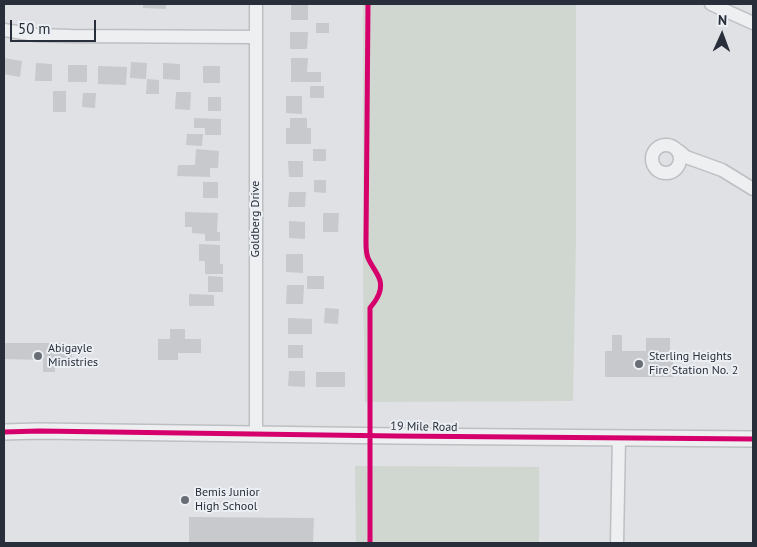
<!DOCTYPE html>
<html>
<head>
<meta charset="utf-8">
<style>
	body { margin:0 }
	#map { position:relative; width:757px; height:547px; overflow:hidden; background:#dfe1e4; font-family:"PT Sans",sans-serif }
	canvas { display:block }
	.frame { position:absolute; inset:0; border:5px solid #282f3b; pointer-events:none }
	.north { position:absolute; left:697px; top:10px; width:50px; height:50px; -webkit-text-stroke:4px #eceff3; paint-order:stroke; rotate:2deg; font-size:14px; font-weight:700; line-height:20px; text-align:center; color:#282f3b }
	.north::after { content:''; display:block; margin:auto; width:18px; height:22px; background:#282f3b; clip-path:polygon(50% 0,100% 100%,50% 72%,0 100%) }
	.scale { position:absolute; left:10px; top:20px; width:86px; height:22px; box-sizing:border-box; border:2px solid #282f3b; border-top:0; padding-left:6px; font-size:15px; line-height:18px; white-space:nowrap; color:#282f3b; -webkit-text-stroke:4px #eceff3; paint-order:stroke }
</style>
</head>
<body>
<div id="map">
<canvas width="757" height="547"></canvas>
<div class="frame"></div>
<div class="north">N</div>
<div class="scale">50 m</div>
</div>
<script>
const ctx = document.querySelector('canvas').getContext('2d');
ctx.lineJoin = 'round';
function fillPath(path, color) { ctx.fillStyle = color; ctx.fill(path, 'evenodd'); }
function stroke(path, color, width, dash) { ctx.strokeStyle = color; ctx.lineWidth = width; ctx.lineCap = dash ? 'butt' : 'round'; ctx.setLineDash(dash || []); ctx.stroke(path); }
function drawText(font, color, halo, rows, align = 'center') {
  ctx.font = font + ' "PT Sans",sans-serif'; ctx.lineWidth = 4; ctx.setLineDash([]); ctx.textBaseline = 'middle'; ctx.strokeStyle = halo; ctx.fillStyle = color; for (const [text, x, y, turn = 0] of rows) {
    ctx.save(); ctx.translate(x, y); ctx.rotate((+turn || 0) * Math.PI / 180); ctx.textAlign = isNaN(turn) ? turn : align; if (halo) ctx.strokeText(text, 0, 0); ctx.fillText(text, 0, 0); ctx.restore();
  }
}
fillPath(new Path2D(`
	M363,4H576V240L573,401L365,402L363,282Z
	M355,466L539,467V543H356Z`), '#d0d7d0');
fillPath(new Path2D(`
	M143,4H166V9L143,8Z
	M291,4H308V20H291Z
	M316,23H329V33H316Z
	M290,32H308L307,49H290Z
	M4,58L22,61L20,77L4,74Z
	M291,58H308L307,72H321V82H291Z
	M131,62L147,63L146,79L130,78Z
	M36,63L52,64V81H35Z
	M163,63L180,64V80L163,79Z
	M68,65H87V82H68Z
	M98,66L127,67L126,85L98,84Z
	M203,66H220V83H203Z
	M147,79L159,80V94H146Z
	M310,86H324V98H310Z
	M53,91H66V112H53Z
	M176,92H191L190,110L175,109Z
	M83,93H96L95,108L82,107Z
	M286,96H302V114L286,113Z
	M208,97H221V111H208Z
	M194,118L221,119V135H205V128H194Z
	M290,118H307V128H311V144H286V128H290Z
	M187,134H203L202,146L186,145Z
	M196,149L219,151L218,168H210V177L177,176L178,165H195Z
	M313,149H326V161H313Z
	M288,161H303V177H289Z
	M314,180H326V193L314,192Z
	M203,182H218V198H203Z
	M289,192H306L305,207H288Z
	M185,212L218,213L217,232H220V241H205V234L192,233V227H185Z
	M323,213H339L338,232H323Z
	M289,221L305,222V239L289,238Z
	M199,244L220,245V264H223V274H205V261H199Z
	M286,254H303V273L286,272Z
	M208,276L223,277V292H208Z
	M307,276H324V289H307Z
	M287,285H304L303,304H286Z
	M189,294L214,295V306H189Z
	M325,308L339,309L338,324L324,323Z
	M288,318L312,319V334H288Z
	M170,329H185V339H201V353H178V360H158V339H170Z
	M612,335H622V351H646V338H670V351H673V377H605V351H612Z
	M4,343H62V352H72V364H55V372H43V360L4,359Z
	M288,345H303V358H288Z
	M289,371H305V387L288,386Z
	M316,372H345V387H316Z
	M189,517L314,518L313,543H189Z`), '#c7c9cc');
const minor = new Path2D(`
	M711,4L753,23
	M4,30L36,35L71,36L256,37
	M652 159a14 14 0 1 1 28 0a14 14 0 1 1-28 0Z
	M679,151L686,157L722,170L753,189
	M256,434V4
	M617,543L619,438`);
const tertiary = new Path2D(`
	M4,432L39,431L396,436L753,439`);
stroke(minor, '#bdbfc2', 15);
stroke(tertiary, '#bdbfc2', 18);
stroke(minor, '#eeeff1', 12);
stroke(tertiary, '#eeeff1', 15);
stroke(new Path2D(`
	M368,4L366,242C366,247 366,253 368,258C374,272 387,280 377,298C375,302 372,305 370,308V543
	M4,432L39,431L396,436L753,439`), '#d6006c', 5);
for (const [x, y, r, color] of [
	[38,356,5,"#686d76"],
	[639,364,5,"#686d76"],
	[185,500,5,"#686d76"]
]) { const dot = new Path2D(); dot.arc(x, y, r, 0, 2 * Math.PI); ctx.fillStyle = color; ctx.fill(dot); stroke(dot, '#eceff3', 2); }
drawText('12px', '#282f3b', '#eceff3', [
	["Goldberg Drive",256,219,-90],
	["19 Mile Road",424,427,1]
]);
drawText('12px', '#282f3b', '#eceff3', [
	["Abigayle",48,349],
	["Ministries",48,363],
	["Sterling Heights",649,357],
	["Fire Station No. 2",649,371],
	["Bemis Junior",195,493],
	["High School",195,507]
], 'left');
</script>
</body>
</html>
